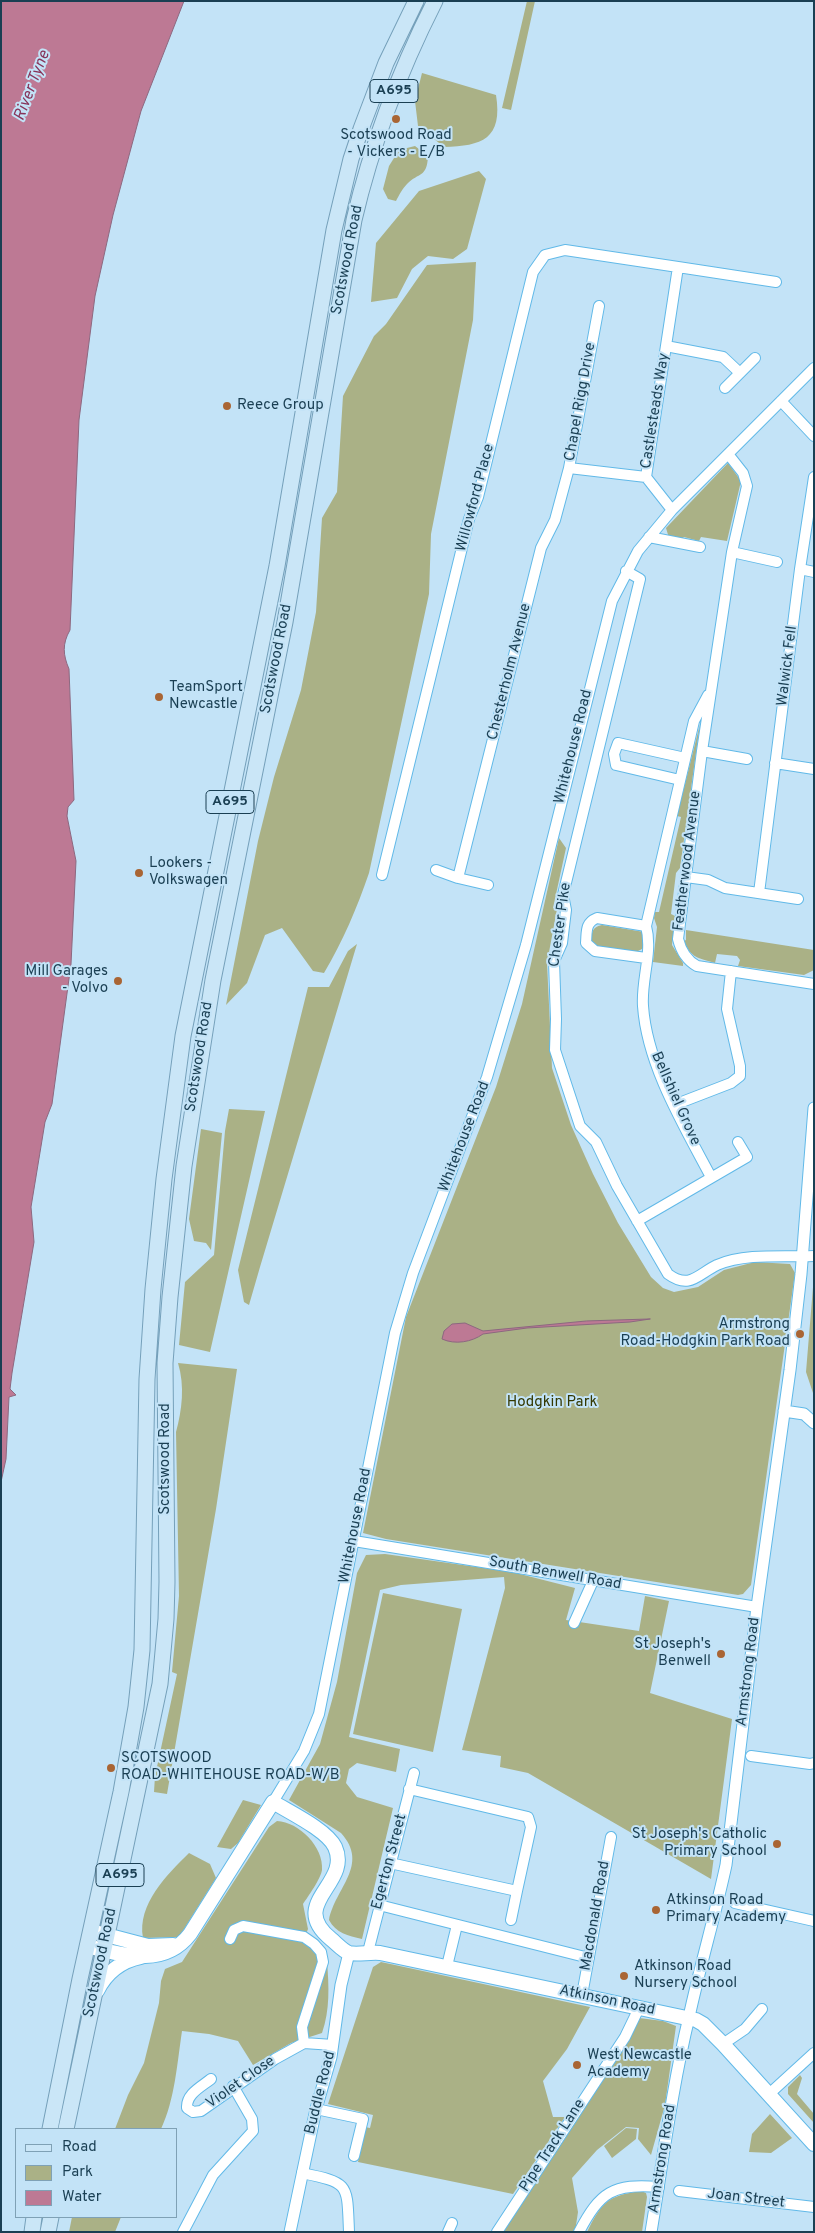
<!DOCTYPE html>
<html>
<head>
<meta charset="utf-8">
<style>
	body { margin:0 }
	#map { position:relative; width:815px; height:2233px; overflow:hidden; background:#c3e3f7; font-family:Overpass,sans-serif }
	canvas { display:block }
	.frame { position:absolute; inset:0; border:2px solid #1a3f53; pointer-events:none }
	.legend { position:absolute; left:15px; top:2128px; width:162px; height:90px; box-sizing:border-box; background:#c3e3f7; border:1px solid #7fa1b5; margin:0; padding:6px 9px; list-style:none; font-size:15px; color:#1a3f53 }
	.legend li { display:flex; align-items:center; gap:10px; height:25px }
	.legend b { width:25px; border:1px solid #7fa1b5 }
</style>
</head>
<body>
<div id="map">
<canvas width="815" height="2233"></canvas>
<div class="frame"></div>
<ul class="legend">
<li><b style="height:6px;background:#cae6f7"></b>Road</li>
<li><b style="height:14px;background:#aab186"></b>Park</li>
<li><b style="height:14px;background:#bd7994"></b>Water</li>
</ul>
</div>
<script>
const ctx = document.querySelector('canvas').getContext('2d');
ctx.lineJoin = 'round';
function fillPath(path, color) { ctx.fillStyle = color; ctx.fill(path, 'evenodd'); }
function stroke(path, color, width, dash) { ctx.strokeStyle = color; ctx.lineWidth = width; ctx.lineCap = dash ? 'butt' : 'round'; ctx.setLineDash(dash || []); ctx.stroke(path); }
function drawText(font, color, halo, rows, align = 'center') {
  ctx.font = font + ' Overpass,sans-serif'; ctx.lineWidth = 4; ctx.setLineDash([]); ctx.textBaseline = 'middle'; ctx.strokeStyle = halo; ctx.fillStyle = color; for (const [text, x, y, turn = 0] of rows) {
    ctx.save(); ctx.translate(x, y); ctx.rotate((+turn || 0) * Math.PI / 180); ctx.textAlign = isNaN(turn) ? turn : align; if (halo) ctx.strokeText(text, 0, 0); ctx.fillText(text, 0, 0); ctx.restore();
  }
}
fillPath(new Path2D(`
	M527,1H535L511,110L502,108Z
	M422,73L496,95C503,139 482,146 444,147L418,126L415,101Z
	M415,146L428,156C427,178 419,172 407,184C403,188 399,195 396,201L388,199L383,189L389,166L399,150Z
	M479,171L486,179L467,249L453,259L428,256L412,269L397,298L371,302L376,243L419,191Z
	M476,262L473,320L431,534L429,594L369,873C357,908 343,941 324,973L313,971L282,928L265,935L247,983L226,1005L258,841L274,777L301,690L316,612L322,518L337,492L343,396L374,336L386,324L427,265Z
	M728,463L741,481L727,541L701,537L699,541L684,537L680,540L669,538L666,528Z
	M700,724L680,868L676,873L671,914L675,916L672,945L683,963V966L653,962L657,927L654,918L655,912H659L681,817L677,816Z
	M559,838L566,848L553,908L557,909L547,963L552,1068L571,1125L593,1174L618,1223L651,1277L663,1288L674,1292L698,1287L724,1270L755,1262L790,1264L795,1273L751,1585L743,1594L738,1595L386,1539L363,1533L406,1317L496,1087L522,1004Z
	M602,925L644,932V948L636,952L595,947L591,943C592,934 591,927 602,925Z
	M686,930L814,950V970L804,975L738,966L740,960L737,956L717,954L715,963C698,958 691,958 684,941L686,940Z
	M357,944L260,1267L249,1305L244,1302L238,1270L308,987H329L348,951Z
	M229,1109L265,1111L210,1352L179,1345L185,1282L214,1255L225,1131Z
	M201,1129L222,1133L211,1250L206,1243L194,1241L189,1219Z
	M814,1275V1396L806,1372Z
	M178,1363L237,1369L216,1509L167,1794L154,1792L155,1776L177,1674L172,1672L179,1596L176,1432C182,1410 185,1386 178,1363Z
	M385,1554L512,1572L575,1588L566,1620L639,1631L645,1596L669,1601L650,1693L732,1719L711,1879L528,1773L500,1767L501,1756L462,1750L505,1588L504,1577L401,1585L380,1590L349,1737L400,1749L396,1772L357,1763L349,1769L346,1783L357,1797L393,1808L362,1939C348,1936 336,1933 329,1920C335,1888 370,1865 341,1833L289,1800L320,1744L337,1682L357,1573L366,1555Z
	M383,1593L462,1609L433,1752L353,1734Z
	M243,1800L261,1805L238,1843L231,1849L217,1847Z
	M277,1821C299,1822 324,1847 322,1870C321,1878 308,1897 303,1904L308,1929L303,1942L327,1962C329,1986 330,2010 322,2033L291,2043L253,2065L238,2041L209,2034L182,2031C177,2064 175,2099 161,2129H115L128,2095L144,2063L159,2003L161,1981L165,1969L182,1962L269,1827Z
	M189,1853L210,1864L216,1878L179,1937L143,1938C137,1904 167,1875 189,1853Z
	M381,1962L590,2007L567,2049L543,2081L553,2117H565L513,2194L358,2162L365,2127L370,2128L373,2115L328,2104L373,1967Z
	M639,2018L663,2021L676,2026L665,2105L651,2155L638,2139L639,2128L626,2127L597,2150L572,2178L578,2212L575,2232H502Z
	M800,2075L802,2078L797,2094L814,2114V2123L788,2094V2087Z
	M770,2114L792,2138L771,2153L749,2152L752,2134Z
	M626,2128L637,2129L636,2139L612,2158L604,2146Z
	M641,2191L646,2193L647,2197L642,2232H587C602,2202 607,2196 641,2191Z
	M72,2217H121L115,2232H69Z`), '#aab186');
const water = new Path2D(`
	M1,1H184L141,111L113,215L95,296L79,420L70,630C62,644 63,655 69,669L74,800L68,807L67,816L76,861L71,964L52,1104L45,1122L31,1207L34,1242L12,1373L10,1389L16,1395L9,1397L6,1459L1,1482Z
	M650,1319L630,1322L527,1328L483,1334C472,1342 455,1345 442,1339L444,1331L452,1324L465,1323L483,1331L586,1321Z`);
fillPath(water, '#bd7994');
stroke(water, '#8c6880', 1);
const minor = new Path2D(`
	M599,306L569,468L646,477L672,510
	M666,346L723,357L740,373
	M725,388L755,358
	M781,401L814,436
	M728,454L743,473L747,486L732,552L702,751L678,939C681,951 686,960 697,966L814,984
	M646,477L678,267L776,282
	M649,537L700,547
	M732,552L777,562
	M800,569L814,572
	M626,571L640,579L563,895L566,910L562,943L554,961L556,1019L555,1050L580,1126L596,1142L617,1186L668,1274C690,1290 698,1274 717,1265C745,1253 784,1257 814,1256
	M702,751L747,759
	M775,763L814,769
	M680,780L616,765L614,754L618,743L685,758
	M436,870L458,878L488,885
	M382,875L469,519L478,497L533,272L545,255L565,250L678,267
	M686,877L708,880L725,888L798,899
	M458,878L541,548L555,520L569,468
	M759,893L800,569L814,477
	M646,926L694,721L708,695
	M646,958L595,951L586,943C587,931 585,923 597,918L646,926C653,952 641,980 643,1006C647,1065 684,1126 711,1177
	M674,1105L731,1083L740,1076V1066L727,1009L731,971
	M637,1221L747,1157L738,1142
	M354,1541L757,1607
	M574,1623L593,1581
	M751,1756L810,1764L814,1763
	M273,1802L304,1751L319,1714L395,1333L413,1273L487,1077L526,945L612,601L638,551L672,510L814,368
	M390,1863L517,1891L531,1827L528,1817L409,1789
	M735,1903L814,1921
	M379,1905L589,1958
	M511,1920L517,1891
	M230,1939L234,1930L243,1926L304,1937L314,1944L321,1952L323,1962L302,2027L304,2043
	M368,1952L414,1773
	M447,1966L457,1925
	M582,1995L611,1837
	M723,2044L745,2029L762,2009
	M211,2079C201,2087 186,2094 187,2108L193,2112L201,2111L275,2059L304,2043L333,2045
	M768,2095L814,2053
	M316,2109L363,2119L354,2156
	M302,2173C350,2183 347,2183 349,2232
	M679,2191L814,2207
	M183,2232L213,2175L253,2131L252,2119L233,2086
	M448,2232L452,2223
	M497,2232L625,2037L639,2008
	M579,2232C600,2192 613,2183 659,2187`);
const tertiary = new Path2D(`
	M784,1411L804,1414L814,1423
	M290,2232L316,2109L331,2057L341,1985L349,1953
	M651,2232C663,2160 672,2088 689,2017C700,1966 715,1916 726,1865L757,1607L790,1370L801,1274L814,1108`);
const secondary = new Path2D(`
	M91,1931L148,1946L173,1945
	M87,1946C123,1955 164,1968 190,1934L273,1802C289,1812 327,1830 335,1847C352,1884 287,1903 331,1939C336,1943 343,1951 349,1953C357,1955 370,1952 380,1953L696,2020L703,2024L723,2044L814,2144
	M97,1991C106,1973 121,1961 141,1957`);
const primary = new Path2D(`
	M50,2129L80,1979L121,1792L136,1707L142,1650L147,1379L153,1289L164,1179L183,1036L277,566L334,230L351,159L361,129L386,63L416,1
	M66,2129L160,1684L166,1619L167,1582L165,1363L170,1297L184,1166L213,980L285,622L354,220C372,143 399,72 435,1
	M32,2232L34,2217
	M48,2232L51,2217`);
stroke(minor, '#61b9e8', 12);
stroke(tertiary, '#61b9e8', 13);
stroke(secondary, '#61b9e8', 16);
stroke(primary, '#75a0ba', 17);
stroke(minor, '#fff', 10);
stroke(tertiary, '#fff', 11);
stroke(secondary, '#fff', 14);
stroke(primary, '#cae6f7', 15);
for (const [x, y, r, color] of [
	[396,119,5,"#a96534"],
	[227,406,5,"#a96534"],
	[159,697,5,"#a96534"],
	[139,873,5,"#a96534"],
	[118,981,5,"#a96534"],
	[800,1334,5,"#a96534"],
	[721,1654,5,"#a96534"],
	[111,1768,5,"#a96534"],
	[777,1844,5,"#a96534"],
	[656,1910,5,"#a96534"],
	[624,1976,5,"#a96534"],
	[577,2065,5,"#a96534"]
]) { const dot = new Path2D(); dot.arc(x, y, r, 0, 2 * Math.PI); ctx.fillStyle = color; ctx.fill(dot); stroke(dot, '#c3e3f7', 2); }
for (const [x, y, w] of [
	[394,91,48],
	[230,802,48],
	[120,1875,48]
]) { const box = new Path2D(); box.roundRect(x - w / 2, y - 11.5, w, 23, 4); ctx.fillStyle = '#c3e3f7'; ctx.fill(box); stroke(box, '#1a3f53', 1); }
drawText('bold 14px', '#1a3f53', null, [
	["A695",394,91],
	["A695",230,802],
	["A695",120,1875]
]);
drawText('15px', '#1a3f53', '#c3e3f7', [
	["Scotswood Road",396,136,"center"],
	["- Vickers - E/B",396,153,"center"],
	["Reece Group",237,406],
	["TeamSport",169,688],
	["Newcastle",169,705],
	["Lookers -",149,864],
	["Volkswagen",149,881],
	["Mill Garages",108,972,"right"],
	["- Volvo",108,989,"right"],
	["Armstrong",790,1325,"right"],
	["Road-Hodgkin Park Road",790,1342,"right"],
	["St Joseph's",711,1645,"right"],
	["Benwell",711,1662,"right"],
	["SCOTSWOOD",121,1759],
	["ROAD-WHITEHOUSE ROAD-W/B",121,1776],
	["St Joseph's Catholic",767,1835,"right"],
	["Primary School",767,1852,"right"],
	["Atkinson Road",666,1901],
	["Primary Academy",666,1918],
	["Atkinson Road",634,1967],
	["Nursery School",634,1984],
	["West Newcastle",587,2056],
	["Academy",587,2073]
], 'left');
drawText('15px', '#1a3f53', '#c3e3f7', [
	["Scotswood Road",348,260,-79],
	["Chapel Rigg Drive",581,402,-80],
	["Castlesteads Way",656,411,-81],
	["Willowford Place",476,498,-75],
	["Scotswood Road",277,659,-79],
	["Walwick Fell",788,666,-83],
	["Chesterholm Avenue",510,672,-76],
	["Whitehouse Road",574,747,-76],
	["Featherwood Avenue",688,861,-83],
	["Chester Pike",561,925,-82],
	["Scotswood Road",200,1057,-81],
	["Bellshiel Grove",675,1099,66],
	["Whitehouse Road",465,1137,-69],
	["Scotswood Road",166,1459,-90],
	["Whitehouse Road",356,1526,-79],
	["South Benwell Road",555,1574,10],
	["Armstrong Road",749,1672,-83],
	["Egerton Street",390,1862,-75],
	["Macdonald Road",596,1916,-80],
	["Scotswood Road",101,1963,-78],
	["Atkinson Road",607,2001,12],
	["Violet Close",241,2083,-35],
	["Buddle Road",321,2093,-76],
	["Pipe Track Lane",553,2146,-57],
	["Armstrong Road",663,2159,-81],
	["Joan Street",746,2199,7]
]);
drawText('15px', '#343801', '#c3e3f7', [
	["Hodgkin Park",552,1403]
]);
drawText('italic 16px', '#87345a', '#c3e3f7', [
	["River Tyne",33,86,-69]
]);
</script>
</body>
</html>
